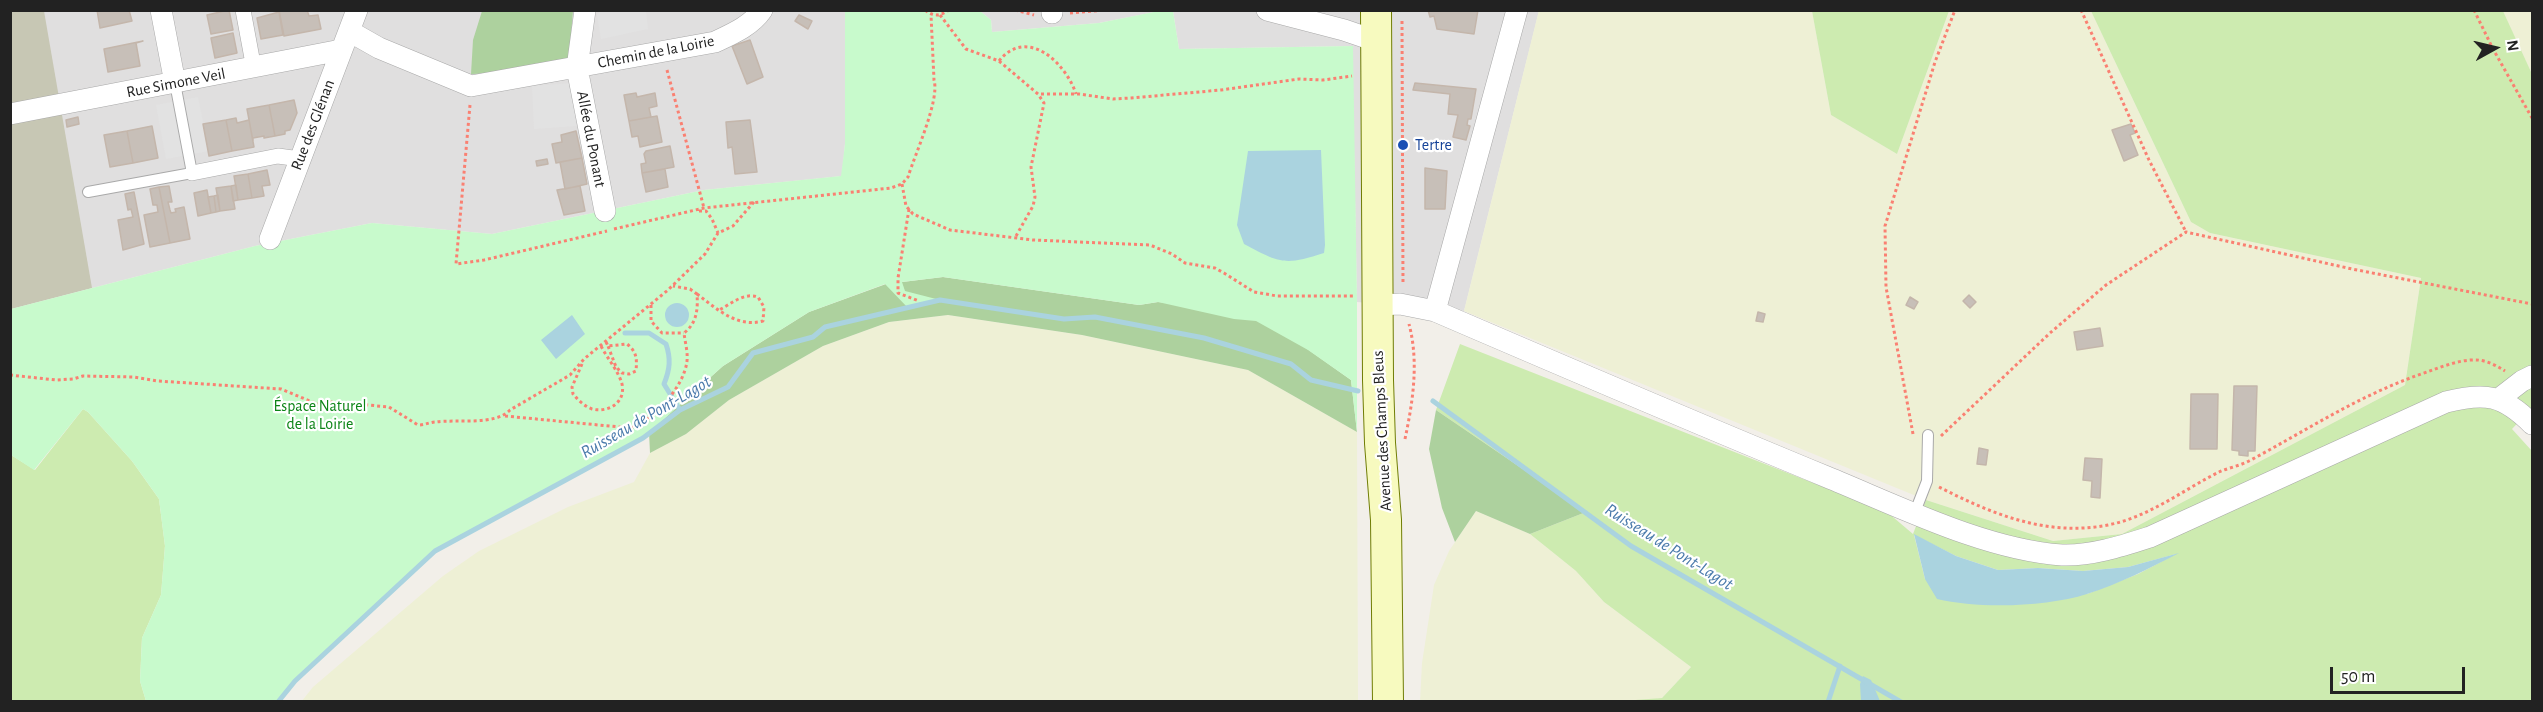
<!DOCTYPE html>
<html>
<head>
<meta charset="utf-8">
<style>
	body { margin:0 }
	#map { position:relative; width:2543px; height:712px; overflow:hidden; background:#f2efe9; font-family:"Alegreya Sans",sans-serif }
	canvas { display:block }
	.frame { position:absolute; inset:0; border:12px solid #222; pointer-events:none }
	.north { position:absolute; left:2465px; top:18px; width:60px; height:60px; -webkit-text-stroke:4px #fff; paint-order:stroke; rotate:82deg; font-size:16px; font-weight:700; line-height:24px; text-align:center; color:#222 }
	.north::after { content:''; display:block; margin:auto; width:21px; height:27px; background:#222; clip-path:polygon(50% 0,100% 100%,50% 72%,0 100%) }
	.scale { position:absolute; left:2330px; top:667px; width:135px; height:27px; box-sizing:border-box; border:3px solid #222; border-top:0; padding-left:8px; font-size:18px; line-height:21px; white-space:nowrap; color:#222; -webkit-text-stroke:4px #fff; paint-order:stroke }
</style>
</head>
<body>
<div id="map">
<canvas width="2543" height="712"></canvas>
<div class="frame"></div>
<div class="north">N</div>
<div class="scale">50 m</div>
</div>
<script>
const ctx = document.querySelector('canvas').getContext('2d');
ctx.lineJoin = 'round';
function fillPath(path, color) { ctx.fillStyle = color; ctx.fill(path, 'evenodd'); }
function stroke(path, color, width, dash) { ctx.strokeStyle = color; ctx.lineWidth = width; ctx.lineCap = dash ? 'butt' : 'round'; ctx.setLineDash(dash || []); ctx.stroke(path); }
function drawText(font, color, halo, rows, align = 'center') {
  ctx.font = font + ' "Alegreya Sans",sans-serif'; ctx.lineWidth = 4.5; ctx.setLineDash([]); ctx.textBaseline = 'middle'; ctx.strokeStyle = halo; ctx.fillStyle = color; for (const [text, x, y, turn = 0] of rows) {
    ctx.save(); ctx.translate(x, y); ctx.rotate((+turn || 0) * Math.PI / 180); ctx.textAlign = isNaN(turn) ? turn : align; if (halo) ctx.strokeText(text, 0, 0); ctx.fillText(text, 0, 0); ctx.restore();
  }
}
fillPath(new Path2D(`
	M11,11H845V144L842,176L704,190L492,234L372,223L255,246L11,309Z
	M980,11H1160L1099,23L992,32L991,20Z
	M1173,11H1539L1464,311L1357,302L1352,46L1179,49Z`), '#e0dfdf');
fillPath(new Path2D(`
	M11,11H44L92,288L11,309Z`), '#c7c7b4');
fillPath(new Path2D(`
	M1539,10L1812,11L1831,115L1897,154L1949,11H2091L2191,222L2210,233L2421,278L2405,385L2122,534L2053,541L1926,500L1464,311Z
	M2503,11H2532V74L2520,49Z
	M948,315L1082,335L1248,370L1357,432L1358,701L301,702L313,687L443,576L479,551L568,507L634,482L650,453L686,434L729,400L823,346L889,322Z
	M1476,511L1530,534L1576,571L1604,602L1691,667L1662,698L1642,701L1420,702L1422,663L1434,585L1449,551Z`), '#eef0d5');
fillPath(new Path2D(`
	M1812,11H1949L1897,154L1831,115Z
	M2091,11H2503L2532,74V408L2512,429L2532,451V701H1622L1662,698L1691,667L1604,602L1576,571L1530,534L1586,512L1436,410L1460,344L1887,512L1913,534L1926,500L2053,541L2122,534L2405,385L2421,278L2210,233L2191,222ZM1914,535L1956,556L1998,570L2038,568L2083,571L2128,567L2176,554L2138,574L2087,594L1925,579Z
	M83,409L88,412L132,461L159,499L165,546L161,595L142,638L140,681L146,701L11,702V455L35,470Z`), '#cdebb0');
fillPath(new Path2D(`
	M482,11H573L569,60L507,73L471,74L473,40Z
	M943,277L1139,305L1158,302L1254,311L1351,380L1357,432L1248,370L1082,335L948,315L889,322L823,346L729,400L686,434L650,453L649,432L723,366L809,312L886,284Z
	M1436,410L1586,512L1530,534L1476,511L1455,542L1442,508L1429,449Z`), '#add19e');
fillPath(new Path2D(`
	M845,11H980L991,20L992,32L1099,23L1159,11H1173L1179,49L1353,46L1357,302V432L1351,380L1308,350L1256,321L1234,319L1158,302L1139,305L943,277L902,282L905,291L940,300L908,308L885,284L809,312L723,366L643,438L435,551L295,681L278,702L146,701L140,681L142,638L161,595L165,546L159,499L132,461L88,412L83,409L34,470L11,455V309L255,246L372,223L492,234L704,190L841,176L845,144Z`), '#c8facc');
fillPath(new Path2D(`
	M600,11H646L648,29L601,39L597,15Z
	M573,83L576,126L534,129L532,86Z
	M198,97L209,151L166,159L156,105Z`), '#e2e2e2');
fillPath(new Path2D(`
	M1321,150L1325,245L1324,253C1284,266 1280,263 1244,244L1237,225L1248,151Z
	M665 315a12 12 0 1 1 24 0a12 12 0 1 1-24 0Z
	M572,315L585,334L556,359L541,340Z
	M1914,534L1956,556L1998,570L2038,568L2083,571L2128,567L2179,553C2150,568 2119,584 2087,594C2046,607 1979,609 1937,599L1925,579Z
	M1863,676L1871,680L1880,701H1861L1860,684Z`), '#aad3df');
stroke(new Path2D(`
	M625,333H649L666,344C671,359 670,369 664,384L680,410
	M1433,401L1631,546L1901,702
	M278,702L295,681L435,551L643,438L680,410L728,387L753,353L813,337L825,327L940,300L1064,319L1095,317L1204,338L1291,364L1311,380L1358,391
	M1828,702L1840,666`), '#aad3df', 5);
const building = new Path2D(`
	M97,10H129L132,21L100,28Z
	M229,10L233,30L211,34L207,15Z
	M279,10H307L309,16L318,15L321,29L284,36Z
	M1428,10H1478L1474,34L1437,29L1434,16L1430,17Z
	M279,12L283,35L261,39L257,18Z
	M799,15L812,21L808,29L795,21Z
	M233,33L237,53L215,58L211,38Z
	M750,40L763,77L747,84L732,46Z
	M143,41L136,43L140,66L108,72L104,49Z
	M1415,83L1476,89L1471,119H1468L1467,125L1470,126L1466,140L1453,137L1458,115L1448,114L1450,94L1413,90Z
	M636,93L637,97L655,93L657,106L649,108L651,117L629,121L624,95Z
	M294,100L297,113L290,130L285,131V134L275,136L269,105Z
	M269,105L275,136L264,138V136L253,138V141L247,109Z
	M657,116L662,142L640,147L638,136L632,137L629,121Z
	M78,117L79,124L67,127L66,120Z
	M236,118L237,123L249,120L254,147L232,151L226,120Z
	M226,120L232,151L209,156L203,124Z
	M750,120L757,172L735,174L732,147L728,148L726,122Z
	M2131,124L2135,133L2130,135L2138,155L2124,161L2112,130Z
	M152,126L158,158L133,163L127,131Z
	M127,131L133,163L110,167L104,135Z
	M576,131L582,158L556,163L552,144L562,142L561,135Z
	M670,146L674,167L642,173L641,164L646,163L644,154L646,151Z
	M582,158L587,184L565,189L560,162Z
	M547,159L548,164L537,166L536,161Z
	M1425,168L1447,171L1445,209H1425Z
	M665,169L668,187L646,192L642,173Z
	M267,170L270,185L262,186L264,196L252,198L248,174Z
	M248,174L252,198L238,200L234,176Z
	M236,185L238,200L233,201L231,186Z
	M169,186L172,202H168L170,210L171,213L176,212L175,209L184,207L190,239L170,243L159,187Z
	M231,186L235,209L220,211L216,188Z
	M580,186L585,211L564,215L557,190Z
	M159,187L170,243L150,247L144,215L158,212L157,205H153L150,189Z
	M207,190L211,213L198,216L194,193Z
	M134,192L144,244L123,250L118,220L133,217L131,209L128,210L125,194Z
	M218,195L220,211L216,212L214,196Z
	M214,196L216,212L211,213L208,197Z
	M1969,295L1976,302L1970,308L1963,301Z
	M1910,297L1918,302L1914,309L1906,305Z
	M1758,312L1765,314L1763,322L1756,321Z
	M2100,328L2103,346L2077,350L2074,332Z
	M2234,386H2257L2255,451H2248V456L2239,455V451L2232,450Z
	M2191,394H2218L2217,449H2190Z
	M1979,448L1988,450L1986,465L1977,464Z
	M2085,458L2102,459L2100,498L2091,497L2092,481L2083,480Z`);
fillPath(building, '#c7bfb8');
stroke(building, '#c4b6ab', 1.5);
const service = new Path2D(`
	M88,192L192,173L175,83
	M1915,512L1927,481L1928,435`);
const pedestrian = new Path2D(`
	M243,10L254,69
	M192,173L278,156L300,159`);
const minor = new Path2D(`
	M161,10L175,83
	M585,10L577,68L605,211
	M1267,10L1344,30L1376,41
	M1052,13V10
	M349,31L379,48L471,86L715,42C732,34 751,26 762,10
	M10,114L341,50
	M270,239L357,10
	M1378,305L1400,304L1435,311C1565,367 1696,423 1827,477C1898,506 1986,550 2062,555C2092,556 2122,546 2150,537L2446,402C2486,392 2503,395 2532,424
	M1435,311L1517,10
	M2500,398L2522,381L2532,376`);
const secondary = new Path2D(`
	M1376,10L1378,380L1380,443L1386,520L1388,702`);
stroke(service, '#a9a9a9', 12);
stroke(pedestrian, '#a9a9a9', 16);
stroke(minor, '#a9a9a9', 22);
stroke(secondary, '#707d05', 32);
stroke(new Path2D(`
	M925,10C934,17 940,16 949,10
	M1015,10L1034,15
	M2081,10L2149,160L2186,232
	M2474,10L2493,49L2532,118
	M1070,13L1105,10
	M940,15L966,49L999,61L1038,94H1079L1113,99L1131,98L1221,90L1299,79L1323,80L1352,76
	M1402,21L1403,285
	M999,61C1027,26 1066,63 1076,94
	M667,70L704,208
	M470,105L456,264L484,260L607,231
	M902,184L906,206L913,214L950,230L1033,240L1150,245L1172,254L1185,263L1215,268L1224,273L1254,292L1277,296H1354
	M909,209L898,278V293L919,301
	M699,211H706L712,219L718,233
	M614,229L704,208L891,188L902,184L908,177C915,154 940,100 934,80L931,15
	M1016,236L1033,206L1035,197L1031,167L1044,103L1038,94
	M697,294C717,309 737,328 763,321L764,307L758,297C744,292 731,304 719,310
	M651,305V321L662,333H684
	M606,342L608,346L627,344C637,352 637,359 636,371L629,374L622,373L616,367L608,346
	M582,364L572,387L573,394C578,400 584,406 592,409C608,413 626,403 622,384C619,372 607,358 601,346
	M10,375L56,380L73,379L83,376L134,377L158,381L281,389L317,404L333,402L348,405L357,404L389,407L418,425C425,425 430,422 436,422C456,419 495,426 510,410L570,375L584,359L668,290L705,254L718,233L733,226L754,202
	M505,416L630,428C654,420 684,387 687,361C688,352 685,342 684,333C697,323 698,309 697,294L690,289L673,286
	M1913,434L1886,287L1885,226L1935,62L1955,10
	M1941,436L2050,333L2106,285L2186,232L2352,269L2532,304
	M1405,439C1413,401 1419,362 1409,324
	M1939,487C1992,514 2047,537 2108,525C2149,517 2183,490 2219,472C2228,468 2239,466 2249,461C2309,429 2361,394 2427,372C2441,367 2456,361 2471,360C2484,359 2494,364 2505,371`), '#fa8072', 3, [3, 3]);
stroke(service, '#fff', 10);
stroke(pedestrian, '#fff', 15);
stroke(minor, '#fff', 21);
stroke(secondary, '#f7fabf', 30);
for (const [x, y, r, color] of [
	[1403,145,6,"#1a4fb4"]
]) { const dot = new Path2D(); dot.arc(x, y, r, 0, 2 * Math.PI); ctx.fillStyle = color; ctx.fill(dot); stroke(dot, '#fff', 2); }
drawText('16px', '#222', '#fff', [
	["Chemin de la Loirie",656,52,-11],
	["Rue Simone Veil",176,83,-11],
	["Rue des Glénan",313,125,-69],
	["Allée du Ponant",591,139,79],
	["Avenue des Champs Bleus",1382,431,-93]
]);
drawText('16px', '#164399', '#fff', [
	["Tertre",1415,145]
], 'left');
drawText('16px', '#0c8416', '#fff', [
	["Éspace Naturel",320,406],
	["de la Loirie",320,424]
]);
drawText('italic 18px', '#4a7aab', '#fff', [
	["Ruisseau de Pont-Lagot",646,417,-30],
	["Ruisseau de Pont-Lagot",1669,547,32]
]);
</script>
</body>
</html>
